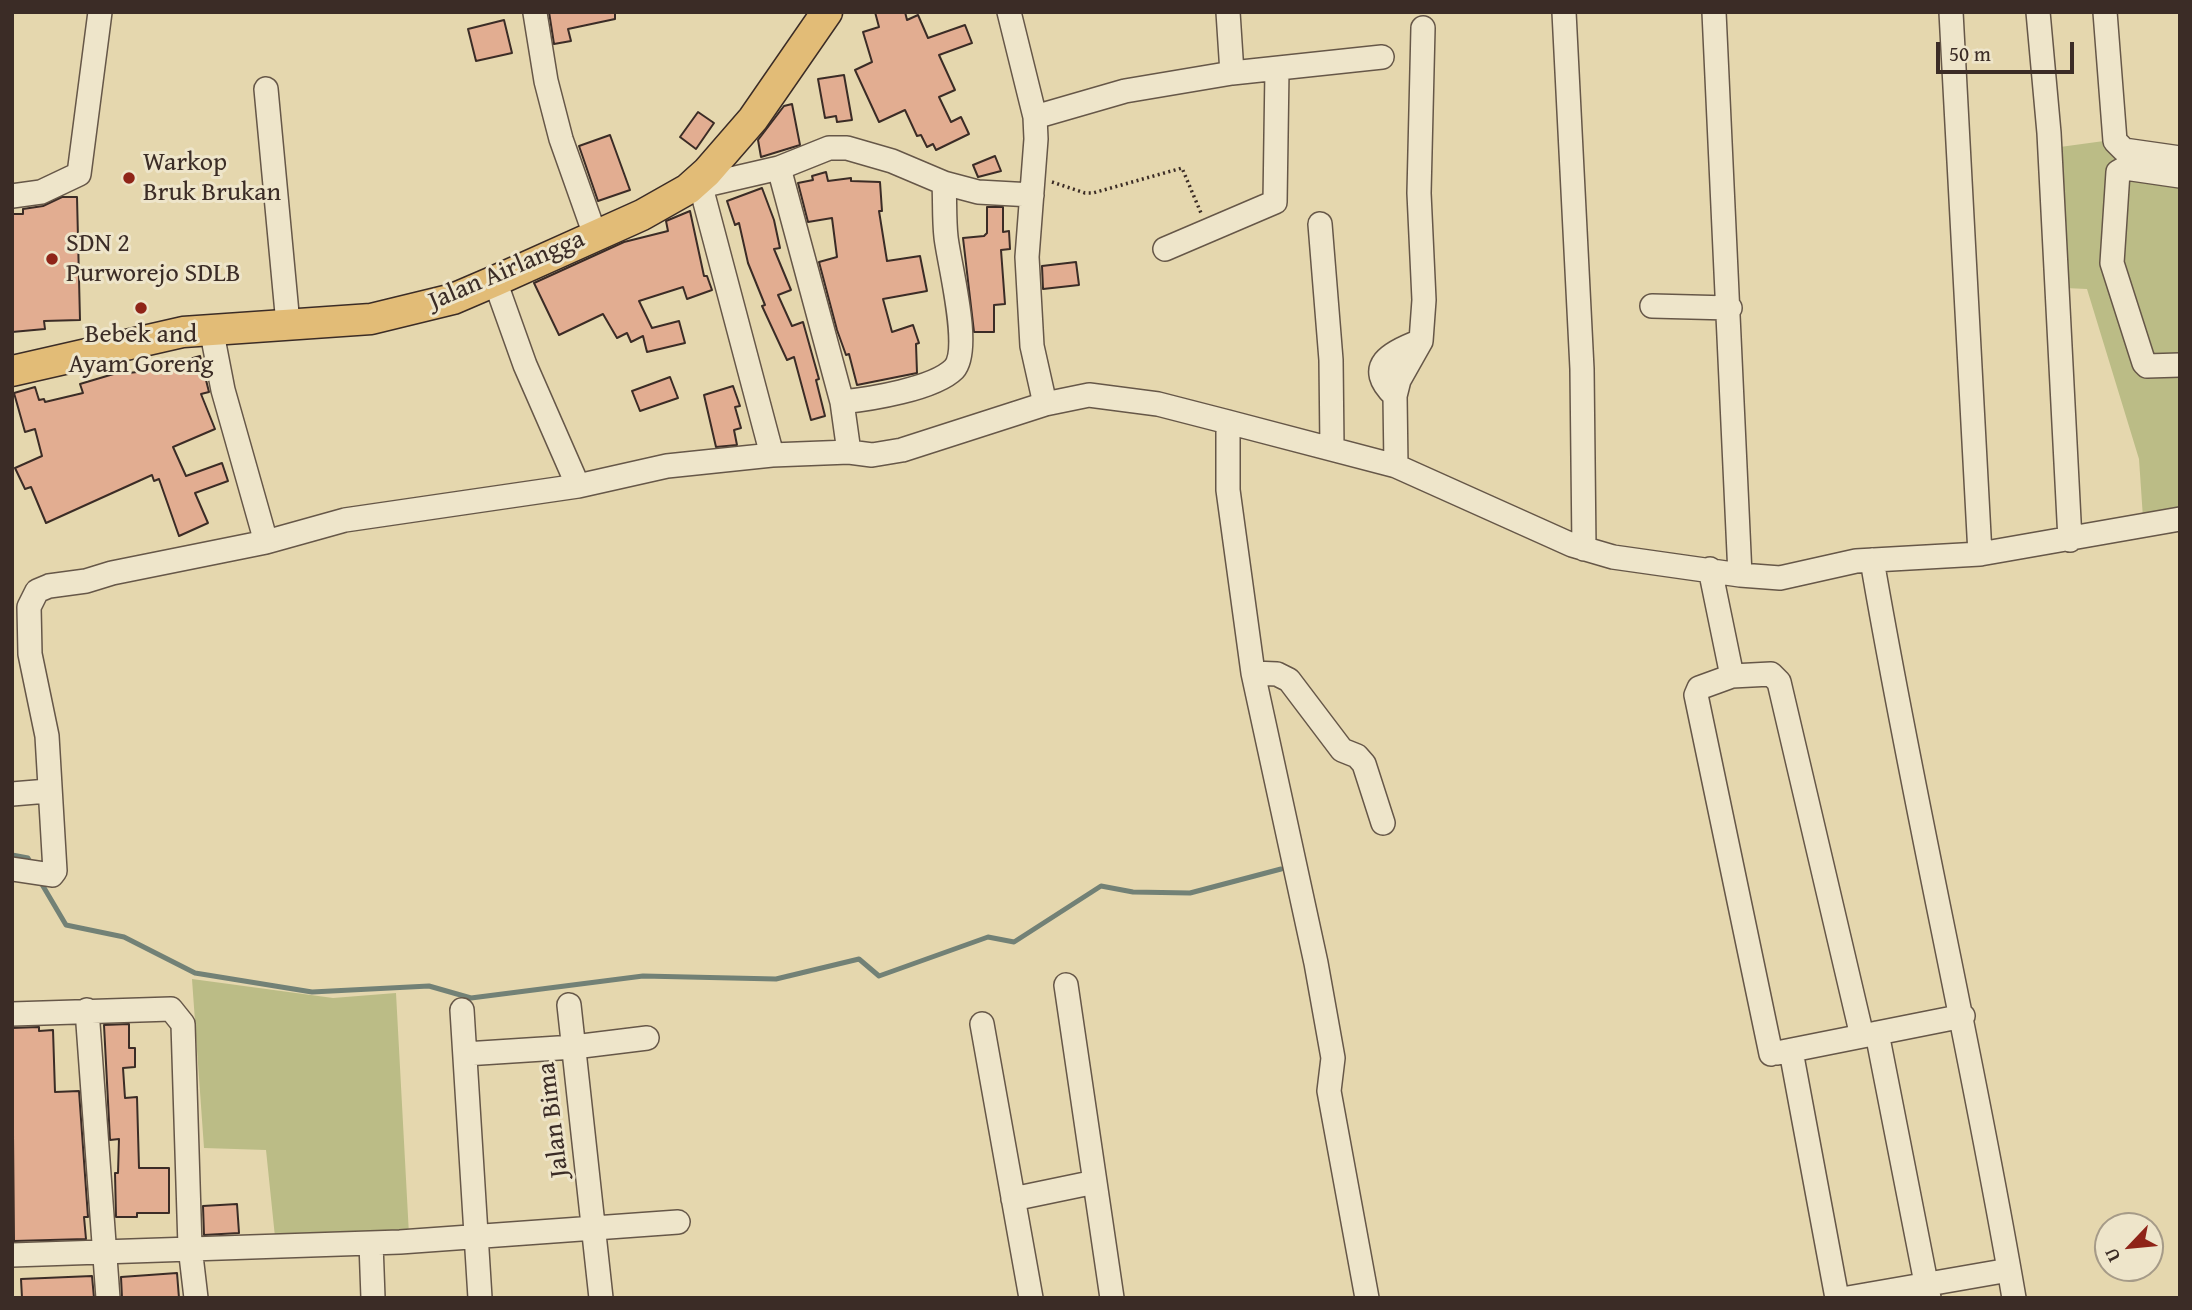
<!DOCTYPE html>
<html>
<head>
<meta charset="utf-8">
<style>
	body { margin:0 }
	#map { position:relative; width:2192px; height:1310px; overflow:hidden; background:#e5d7ae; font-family:"Gentium Book Plus",serif }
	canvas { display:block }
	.frame { position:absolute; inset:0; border:14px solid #3b2c26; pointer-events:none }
	.north { position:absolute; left:2094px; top:1212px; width:70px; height:70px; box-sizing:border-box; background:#eee5ca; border:2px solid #a69b88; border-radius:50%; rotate:244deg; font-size:19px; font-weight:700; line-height:28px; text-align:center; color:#3b2c26 }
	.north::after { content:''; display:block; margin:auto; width:24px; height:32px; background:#8f2418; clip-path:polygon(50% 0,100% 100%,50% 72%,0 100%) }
	.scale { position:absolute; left:1936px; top:42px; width:138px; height:32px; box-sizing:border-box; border:4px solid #3b2c26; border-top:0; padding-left:9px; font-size:21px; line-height:24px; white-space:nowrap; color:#3b2c26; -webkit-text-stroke:5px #eee5ca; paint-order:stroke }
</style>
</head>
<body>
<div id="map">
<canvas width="2192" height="1310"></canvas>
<div class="frame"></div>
<div class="north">U</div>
<div class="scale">50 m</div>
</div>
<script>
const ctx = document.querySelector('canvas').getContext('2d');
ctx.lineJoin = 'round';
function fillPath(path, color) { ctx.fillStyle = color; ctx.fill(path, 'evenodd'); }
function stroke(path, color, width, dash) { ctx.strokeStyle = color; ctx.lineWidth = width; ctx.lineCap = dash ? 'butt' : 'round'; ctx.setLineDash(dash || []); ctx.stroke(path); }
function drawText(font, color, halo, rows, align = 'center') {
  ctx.font = font + ' "Gentium Book Plus",serif'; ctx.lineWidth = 6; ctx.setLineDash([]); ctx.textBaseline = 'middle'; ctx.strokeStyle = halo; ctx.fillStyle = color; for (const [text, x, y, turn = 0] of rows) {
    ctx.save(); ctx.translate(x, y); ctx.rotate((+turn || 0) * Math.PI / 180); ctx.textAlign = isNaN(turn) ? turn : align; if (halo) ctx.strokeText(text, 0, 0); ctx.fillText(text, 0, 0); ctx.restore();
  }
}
fillPath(new Path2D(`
	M2104,141L2180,154V512L2143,518L2139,459L2087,289L2065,288L2060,147Z
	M192,979L333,998L396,993L409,1235L275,1237L266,1150L204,1148Z`), '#bbbc86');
stroke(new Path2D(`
	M12,855L28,858L32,866
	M40,881L66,925L124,937L195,973L312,992L429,986L471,998L643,976L776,979L859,959L879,976L988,937L1014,942L1101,886L1133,892L1190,893L1281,869`), '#728176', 5);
const building = new Path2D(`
	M549,12H615V19L568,29L571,41L554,44Z
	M875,12H905L907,20L918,15L928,38L965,25L972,43L939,55L955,90L939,97L951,122L961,117L969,134L936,150L933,144L927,147L921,135L917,136L905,110L879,122L855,70L872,62L863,32L879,27Z
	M504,20L512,53L476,61L468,29Z
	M844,75L852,120L837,122L836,116L825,118L818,79Z
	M792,104L800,145L761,157L758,140L784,106Z
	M698,112L714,123L696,149L680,137Z
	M610,135L630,190L598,201L579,146Z
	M995,156L1001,171L978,177L973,165Z
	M826,172L828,181L851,178V181L880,182L882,211H879L887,261L920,256L927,291L883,299L892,332L913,325L919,343L916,344L917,373L857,385L849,354L846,355L837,330L819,262L837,257L832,218L808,222L798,183L813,180L812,176Z
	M762,188L774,220L780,248L774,249L791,290L778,295L792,326L803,322L819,379L816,380L825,416L811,420L794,357L787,360L762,306L765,305L748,263L739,223L735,225L727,201Z
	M62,197H77L80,320L44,321L45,329L12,332V214H23V209L43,206Z
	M987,207H1003V232L1009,231L1010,249L1001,250L1005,304L994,305V332H974L963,238L984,236L987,233Z
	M690,211L704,276H707L712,290L687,299L683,287L639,301L652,328L679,321L685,343L647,352L643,336L631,342L627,333L617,338L603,314L559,335L534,283L624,242L668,231L666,221Z
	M1076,262L1079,285L1043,289L1042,266Z
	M200,356L209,392L201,394L215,429L173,447L186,476L222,463L228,481L195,493L208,523L179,536L159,479L154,481L152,475L46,523L31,487L25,489L15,468L42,456L35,429L25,432L14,393L35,387L39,400L44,399L45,402L83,393L80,384L127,370L128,373L147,371Z
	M670,377L678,398L640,411L632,391Z
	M733,386L740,406L735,407L741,428L734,430L737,445L716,447L704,395Z
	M129,1024V1048H135V1067L123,1068L125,1098L137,1097L139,1168H169V1213H137V1217H116L115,1173H118L119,1139L110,1140L104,1025Z
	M39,1027V1031L53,1030L55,1092L79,1091L88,1217H84L86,1239L14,1241L12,1028Z
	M237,1204L239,1233L204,1235L203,1206Z
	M177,1273L179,1298H122L121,1277Z
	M92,1276L94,1298H22L21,1279Z`);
fillPath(building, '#e2ad91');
stroke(building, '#3b2c26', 2);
const minor = new Path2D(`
	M1009,12L1035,117L1036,139L1027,257L1032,346L1045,404L1089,395L1158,404L1228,422L1396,466L1572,545L1613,557L1740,575L1780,578L1856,561L1980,554L2180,519
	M1228,12L1232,73
	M1564,12L1582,369L1584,549
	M1714,12L1740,575
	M1951,12L1980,554
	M2038,12L2049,133L2070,540
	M2105,12L2115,141L2124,150L2180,158
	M535,13L546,81L561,139L595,235
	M266,89L288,324
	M1035,117L1125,91L1232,73L1382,57
	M779,168L842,402L849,452
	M2180,176L2125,168L2118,172L2112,263L2144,363L2147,366L2180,365
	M701,187L772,455
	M688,189L779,168L829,148H847L892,161L944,183L978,192L1032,195
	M12,196L41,192L79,174L100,12
	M1320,224L1331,360L1332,447
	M1165,249L1275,202L1277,70
	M495,281L525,365L578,486
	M1652,306L1730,308
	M211,328L223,390L266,542
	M1395,396L1399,380L1421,341
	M842,402C870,399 934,389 954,369C972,349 949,264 946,237C944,219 945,201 944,183
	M1228,422V490L1253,673L1316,963L1333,1058L1329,1091L1367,1298
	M1396,466L1395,396C1363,366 1391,352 1421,341L1424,300L1419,193L1423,28
	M1872,560C1914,807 1972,1051 2014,1298
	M1710,569L1732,676L1771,674L1779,682L1862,1036
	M1253,673L1277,674L1289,680L1342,750L1357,756L1364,764L1383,823
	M1732,676L1699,688L1696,695L1771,1054
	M12,794L48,791
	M12,869L52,875L55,871L47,736L30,654L29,607L37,591L49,586L86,581L112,573L266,542L345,520L578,486L667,466L772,455L849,452L872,455L902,450L1045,404
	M1066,985L1112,1298
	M569,1005L601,1298
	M87,1010L108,1298
	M462,1010L480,1298
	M12,1014L171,1009L183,1024L190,1247L196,1298
	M982,1024L1031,1298
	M1877,1033L1929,1298
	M1791,1051L1837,1298
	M1777,1053L1963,1016
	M465,1054L574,1047L647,1038
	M1013,1199L1095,1182
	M371,1243L373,1298
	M12,1255L400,1242L678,1222
	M1848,1298L2009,1270`);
const major = new Path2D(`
	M12,371L183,332L371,319L453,299L495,281L642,215L688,189L707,172L753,119L827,12`);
stroke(minor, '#665748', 26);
stroke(major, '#3b2c26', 33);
stroke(new Path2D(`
	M1052,182L1085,193H1093L1182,168L1201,213`), '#3b2c26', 3.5, [2, 3.5]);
stroke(minor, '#eee5ca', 23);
stroke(major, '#e2bc77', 30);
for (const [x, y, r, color] of [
	[129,178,7,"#8f2418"],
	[52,259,7,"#8f2418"],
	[141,308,7,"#8f2418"]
]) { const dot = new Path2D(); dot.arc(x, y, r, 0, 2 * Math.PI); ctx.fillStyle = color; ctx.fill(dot); stroke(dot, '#eee5ca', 2.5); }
drawText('26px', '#3b2c26', '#eee5ca', [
	["Warkop",143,163],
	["Bruk Brukan",143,193],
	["SDN 2",66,244],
	["Purworejo SDLB",66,274],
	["Bebek and",141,335,"center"],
	["Ayam Goreng",141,365,"center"]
], 'left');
drawText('26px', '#3b2c26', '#eee5ca', [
	["Jalan Airlangga",507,271,-23],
	["Jalan Bima",554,1120,-97]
]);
</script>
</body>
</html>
